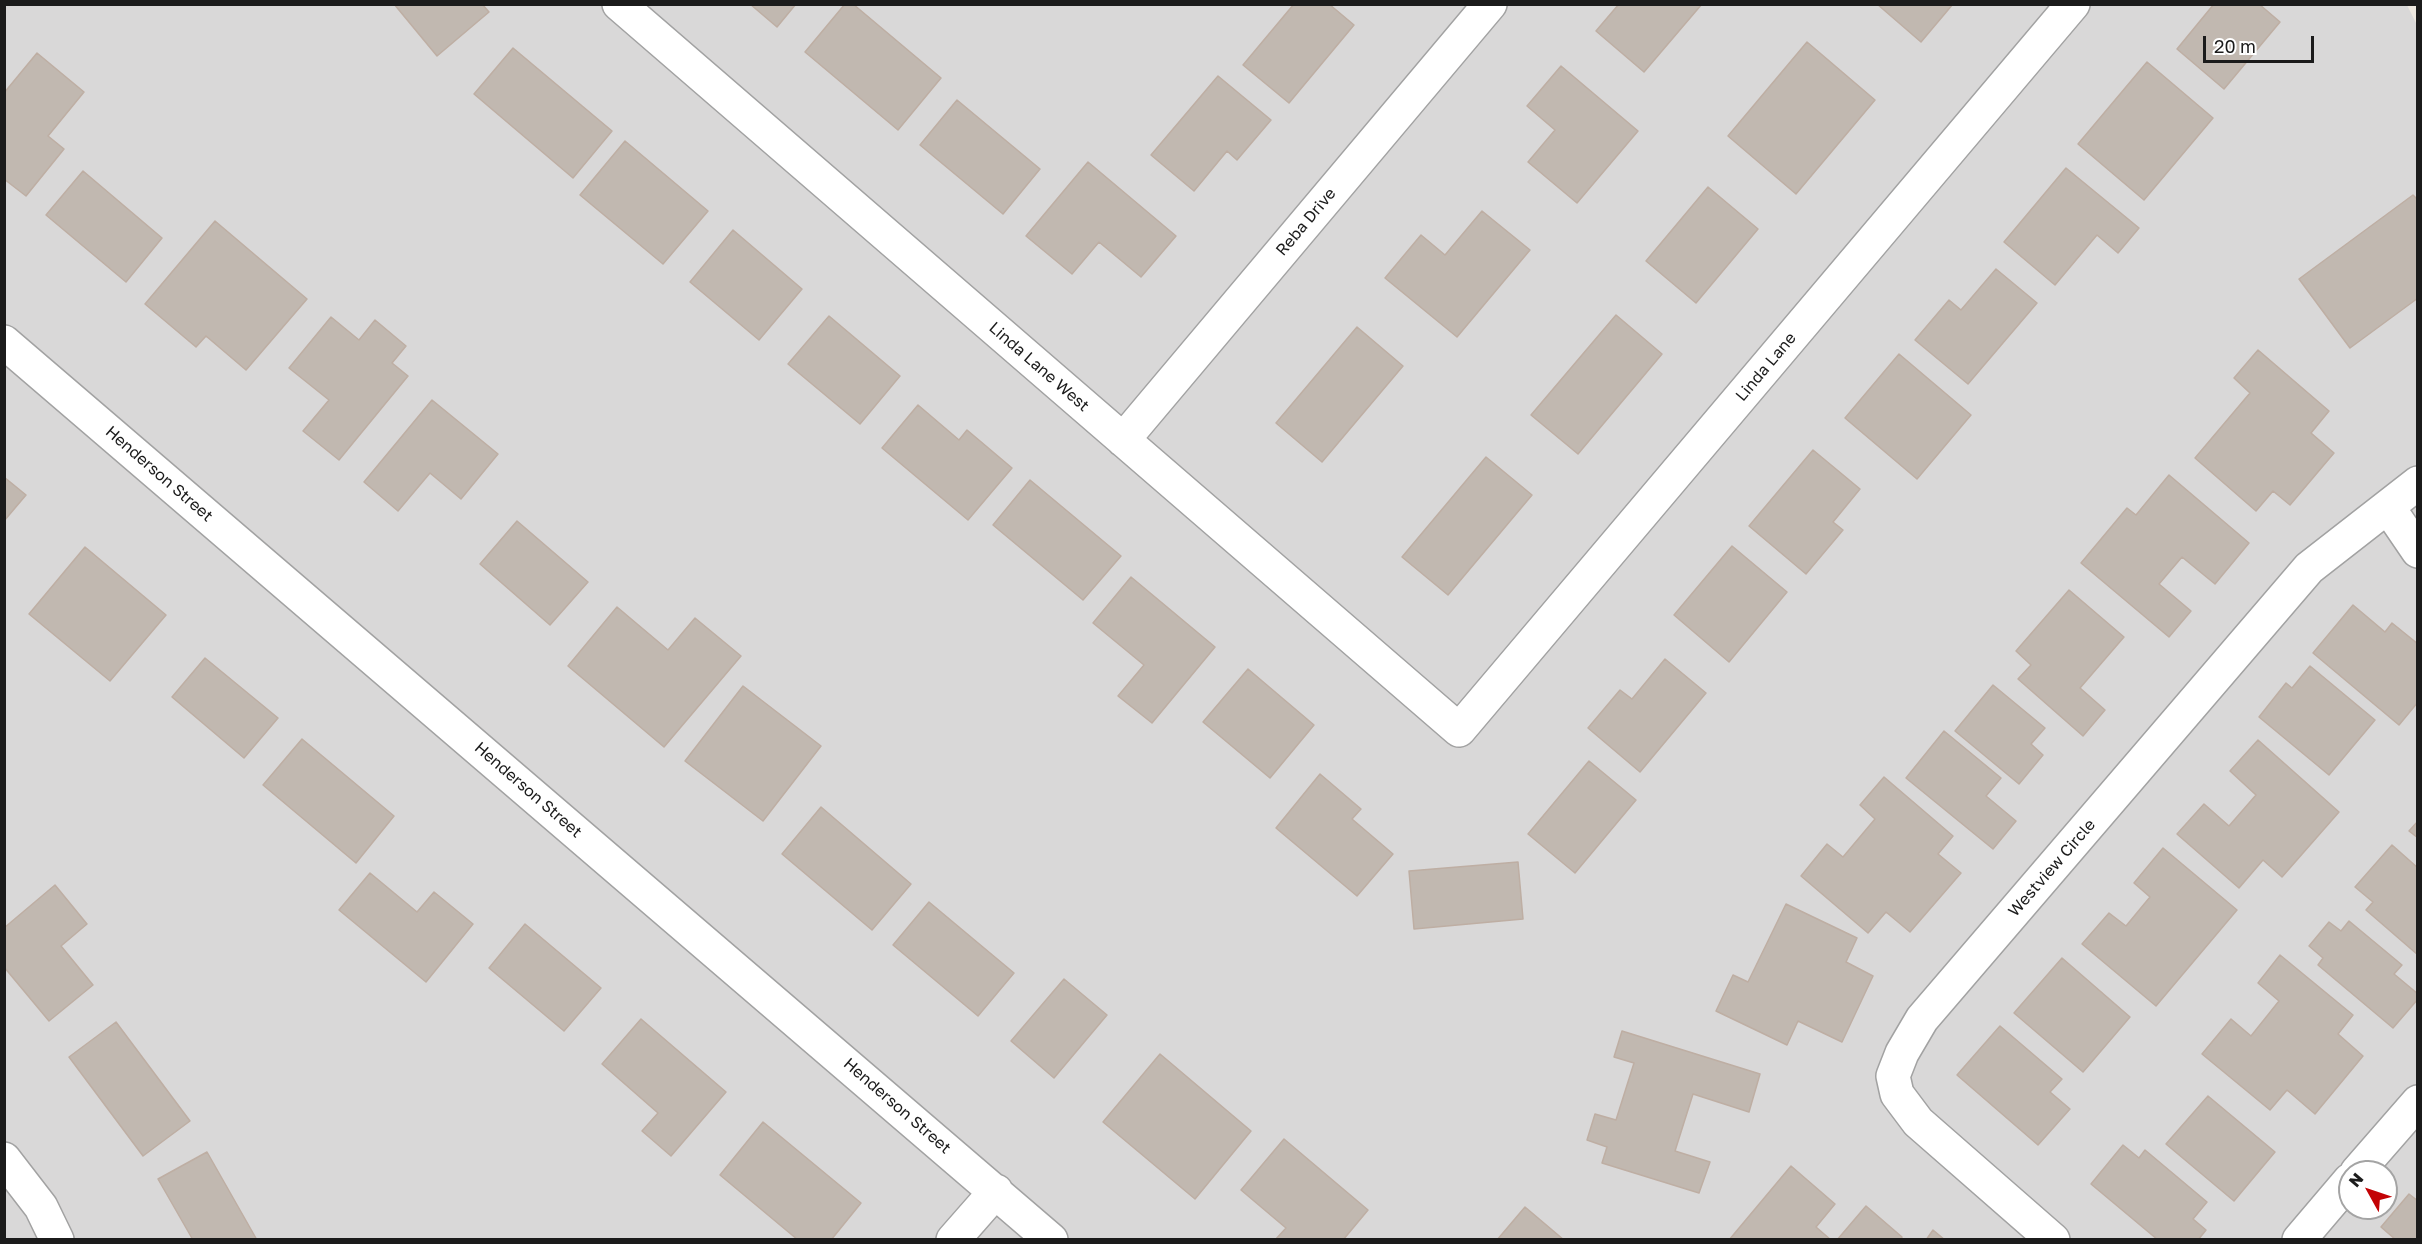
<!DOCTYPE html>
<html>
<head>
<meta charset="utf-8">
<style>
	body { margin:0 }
	#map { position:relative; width:2422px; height:1244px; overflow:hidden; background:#ede8e0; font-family:"Golos Text",sans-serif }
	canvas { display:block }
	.frame { position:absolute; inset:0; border:6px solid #1b1b1b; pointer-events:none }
	.north { position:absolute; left:2338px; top:1160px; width:60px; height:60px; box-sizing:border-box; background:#fff; border:2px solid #a4a4a4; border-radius:50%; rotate:310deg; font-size:16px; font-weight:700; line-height:24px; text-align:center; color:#1b1b1b }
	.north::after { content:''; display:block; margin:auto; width:21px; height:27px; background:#c30305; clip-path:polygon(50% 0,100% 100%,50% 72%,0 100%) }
	.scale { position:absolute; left:2203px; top:36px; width:111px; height:27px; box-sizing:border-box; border:3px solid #1b1b1b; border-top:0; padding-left:8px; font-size:18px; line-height:21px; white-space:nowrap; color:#1b1b1b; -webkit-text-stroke:4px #fff; paint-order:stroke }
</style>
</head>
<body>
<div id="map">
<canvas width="2422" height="1244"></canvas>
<div class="frame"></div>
<div class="north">N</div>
<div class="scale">20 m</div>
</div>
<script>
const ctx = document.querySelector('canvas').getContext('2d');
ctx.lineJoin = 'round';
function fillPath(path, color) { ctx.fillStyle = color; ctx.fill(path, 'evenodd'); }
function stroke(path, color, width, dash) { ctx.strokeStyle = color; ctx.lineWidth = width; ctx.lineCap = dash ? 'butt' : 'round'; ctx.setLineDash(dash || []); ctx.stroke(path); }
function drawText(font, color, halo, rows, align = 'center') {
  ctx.font = font + ' "Golos Text",sans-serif'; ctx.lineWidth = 4.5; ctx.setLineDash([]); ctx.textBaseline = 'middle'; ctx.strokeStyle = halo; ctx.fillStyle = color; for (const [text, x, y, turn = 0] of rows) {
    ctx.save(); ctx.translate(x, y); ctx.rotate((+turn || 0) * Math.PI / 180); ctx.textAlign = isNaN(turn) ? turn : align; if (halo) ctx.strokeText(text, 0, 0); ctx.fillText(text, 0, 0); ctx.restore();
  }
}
fillPath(new Path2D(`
	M5,5H2407L2418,27L2417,1239L5,1240ZM2350,1172H2386V1208H2350Z`), '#d9d8d8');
const building = new Path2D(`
	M394,4H482L489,12L437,56Z
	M750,4H796L777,27Z
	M845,4H853L941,78L898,130L805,52Z
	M1294,4H1329L1354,25L1289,103L1243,65Z
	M1619,4H1702L1644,72L1596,31Z
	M1877,4H1953L1921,42Z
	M2214,4H2259L2280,22L2224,89L2177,49Z
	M1807,42L1875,100L1796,194L1728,136Z
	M513,48L612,131L573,178L474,94Z
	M37,53L84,92L48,136L64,149L26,196L4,179V93Z
	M2147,62L2213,118L2144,200L2078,144Z
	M1561,66L1638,131L1577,203L1528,162L1555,130L1527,106Z
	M1218,76L1271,120L1237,160L1227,151L1194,191L1151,155Z
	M957,100L1040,169L1003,214L920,145Z
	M625,141L708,211L663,264L580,195Z
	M1088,162L1176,236L1141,277L1099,242L1072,274L1026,236Z
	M2066,168L2139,228L2118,253L2097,235L2055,285L2004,242Z
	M83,171L162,238L126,282L46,215Z
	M1708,187L1758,229L1696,303L1646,261Z
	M2413,195L2418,200V298L2350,348L2299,279Z
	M1482,211L1530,250L1457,337L1385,278L1421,235L1445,255Z
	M215,221L307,299L246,370L206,336L196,347L145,304Z
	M733,230L802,289L759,340L690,282Z
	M1996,269L2037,303L1968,384L1915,340L1949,300L1961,310Z
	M1616,315L1662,354L1578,454L1531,415Z
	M829,316L900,376L860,424L788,364Z
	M331,317L359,340L375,320L406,346L392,363L408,376L339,460L303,431L329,400L289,368Z
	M1357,327L1403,366L1322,462L1276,423Z
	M2258,350L2329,411L2311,433L2334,453L2290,505L2273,491L2256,511L2195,458L2250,393L2234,378Z
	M1899,354L1971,415L1917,479L1845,418Z
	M432,400L498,454L461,499L430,473L398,511L364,482Z
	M918,405L959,440L967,430L1012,468L968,520L882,448Z
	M1813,450L1860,489L1833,522L1843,530L1806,574L1749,526Z
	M1486,457L1532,495L1448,595L1402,557Z
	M2169,475L2249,543L2215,584L2182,557L2159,584L2191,611L2169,637L2081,563L2127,508L2136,515Z
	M4,477L26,495L4,521Z
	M1030,480L1121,556L1083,600L993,525Z
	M517,521L588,582L550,625L480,564Z
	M1732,546L1787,592L1729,662L1674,615Z
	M85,547L166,615L110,681L29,614Z
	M1131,577L1215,647L1152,723L1118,696L1144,665L1093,623Z
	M2069,590L2124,637L2080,688L2105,710L2083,736L2018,679L2031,665L2016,651Z
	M2353,605L2385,632L2392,623L2418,644V702L2399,725L2313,653Z
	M617,607L668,650L695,618L741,656L664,747L568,666Z
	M205,658L278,718L244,758L172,697Z
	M1665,659L1706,693L1640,772L1588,728L1620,690L1632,699Z
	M2310,666L2375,720L2329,775L2259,717L2286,683L2292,688Z
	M1248,669L1314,725L1270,778L1203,722Z
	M1993,685L2045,728L2031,744L2043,755L2019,784L1955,731Z
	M743,686L821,746L763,821L685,761Z
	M1944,731L2001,778L1986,796L2016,821L1993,849L1906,778Z
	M302,739L394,816L356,863L263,785Z
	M2258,740L2339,812L2282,877L2263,860L2239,888L2177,834L2204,804L2229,826L2256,795L2230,771Z
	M1589,761L1636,800L1575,873L1528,834Z
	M1320,774L1361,809L1352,819L1393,854L1357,896L1276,828Z
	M1884,777L1953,836L1938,854L1961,873L1910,932L1886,912L1868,933L1801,876L1827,844L1843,857L1875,819L1860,805Z
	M821,807L911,884L872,930L782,854Z
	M2418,821V838L2409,831Z
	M2392,845L2418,868V955L2366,910L2373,902L2355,887Z
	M2163,848L2237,910L2156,1006L2082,944L2109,913L2126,926L2150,897L2134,883Z
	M1518,862L1523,919L1414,929L1409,871Z
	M370,873L417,912L434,892L473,924L426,982L339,910Z
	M55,885L87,924L61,946L93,985L49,1021L4,967V928Z
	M929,902L1014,973L978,1016L893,945Z
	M1786,904L1857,938L1846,962L1873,976L1842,1042L1798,1021L1787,1045L1716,1011L1733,975L1748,982Z
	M2349,921L2402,965L2394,974L2418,994V999L2393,1028L2318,965L2323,958L2309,946L2329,922L2341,931Z
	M525,924L601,988L564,1031L489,968Z
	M2280,955L2353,1015L2338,1034L2363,1056L2315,1114L2287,1090L2270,1110L2202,1054L2231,1019L2251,1036L2279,1001L2258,983Z
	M2062,958L2130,1017L2083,1072L2014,1013Z
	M1064,979L1107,1015L1054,1078L1011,1041Z
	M641,1019L726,1092L671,1156L642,1131L658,1113L602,1064Z
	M116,1022L190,1121L143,1156L69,1057Z
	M2000,1026L2062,1079L2050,1092L2070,1109L2038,1145L1957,1075Z
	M1622,1031L1760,1074L1749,1112L1693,1094L1675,1151L1710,1162L1699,1193L1602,1163L1607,1147L1587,1140L1595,1114L1616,1120L1634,1063L1614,1057Z
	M1160,1054L1251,1131L1195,1199L1103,1122Z
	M2208,1096L2275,1152L2234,1201L2166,1144Z
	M763,1122L861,1203L831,1240H798L720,1175Z
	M1284,1139L1368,1210L1343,1240H1275L1286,1228L1241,1190Z
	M2123,1145L2139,1158L2145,1150L2207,1202L2193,1219L2206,1230L2198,1240H2158L2091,1184Z
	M207,1152L257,1240H193L158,1179Z
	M1791,1166L1835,1204L1816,1227L1831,1240H1729Z
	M2409,1194L2418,1201V1240H2396L2381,1227Z
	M1866,1206L1902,1237L1900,1240H1837Z
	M1525,1207L1564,1240H1497Z
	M1933,1230L1945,1240H1926Z`);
fillPath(building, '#c1b8b0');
stroke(building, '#beaea3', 1.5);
const minor = new Path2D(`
	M619,4L1459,730L2073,4
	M4,342L1051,1240
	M1123,440L1490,4
	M2388,507L2418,551
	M4,1159L41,1207L57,1240
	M2357,1172L2418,1102
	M953,1240L996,1191
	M2053,1240L1918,1122L1897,1094L1893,1076L1902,1053L1922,1019L2309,568L2418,483
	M2299,1240L2350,1180`);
stroke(minor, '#a2a2a2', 36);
stroke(minor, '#fff', 33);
drawText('16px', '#1b1b1b', '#fff', [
	["Reba Drive",1306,222,-50],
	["Linda Lane West",1039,367,41],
	["Linda Lane",1766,367,-50],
	["Henderson Street",159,474,41],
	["Henderson Street",528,790,41],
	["Westview Circle",2052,868,-49],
	["Henderson Street",897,1106,41]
]);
</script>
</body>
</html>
